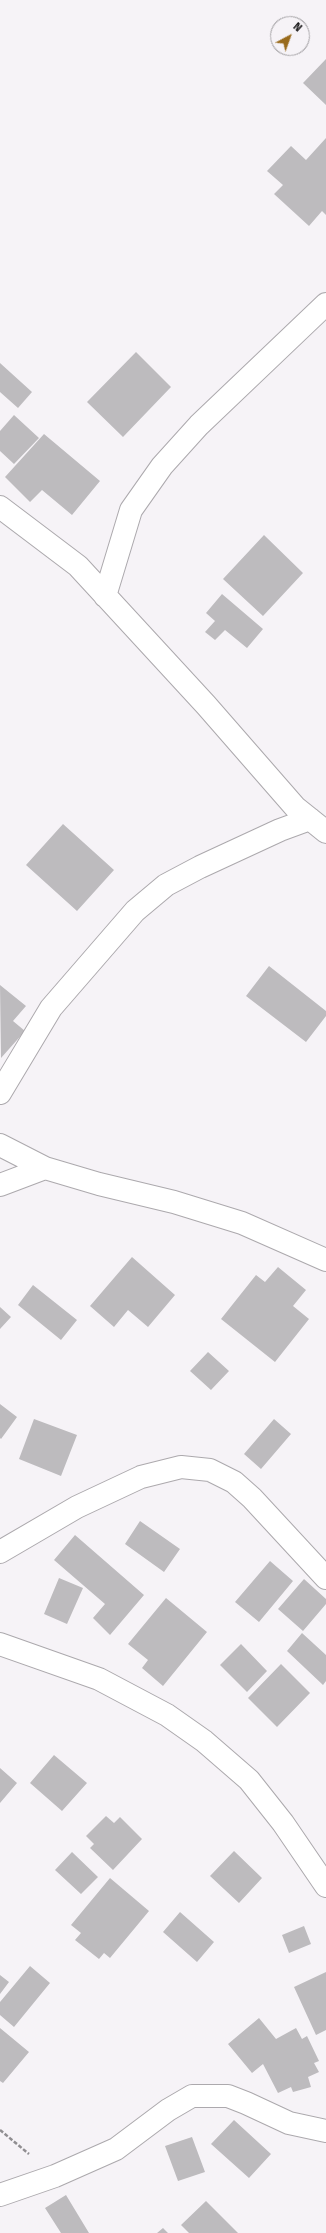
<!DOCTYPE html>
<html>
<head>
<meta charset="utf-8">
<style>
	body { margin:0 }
	#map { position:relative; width:326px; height:2233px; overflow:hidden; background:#f6f3f7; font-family:"Fira Sans",sans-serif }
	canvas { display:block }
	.north { position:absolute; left:270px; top:16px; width:40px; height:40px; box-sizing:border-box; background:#f6f3f7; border:1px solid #9e9c9f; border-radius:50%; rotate:41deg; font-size:11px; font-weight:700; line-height:16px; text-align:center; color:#1a191a }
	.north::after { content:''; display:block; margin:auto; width:14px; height:18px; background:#996b1c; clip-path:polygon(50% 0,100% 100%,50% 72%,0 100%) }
</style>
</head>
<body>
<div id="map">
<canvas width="326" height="2233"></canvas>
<div class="north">N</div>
</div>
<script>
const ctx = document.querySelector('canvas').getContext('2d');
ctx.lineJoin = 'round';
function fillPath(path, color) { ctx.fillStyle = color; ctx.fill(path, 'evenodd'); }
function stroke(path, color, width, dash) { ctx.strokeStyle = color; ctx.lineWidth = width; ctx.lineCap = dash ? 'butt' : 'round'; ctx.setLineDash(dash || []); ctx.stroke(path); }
fillPath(new Path2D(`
	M326,59V105L303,83Z
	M326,138V215L322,211L309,226L274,194L283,185L267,171L291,146L306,160Z
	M136,352L171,387L123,437L87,402Z
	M0,363L32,392L18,408L0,392Z
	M14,415L39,438L14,464L0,451V431Z
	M44,434L100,481L72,515L42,490L30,502L5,477Z
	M264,535L303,573L263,616L223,579Z
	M222,594L263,629L247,648L225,630L215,640L205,632L215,621L206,613Z
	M63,824L114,870L77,911L26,865Z
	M269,966L326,1011V1016L306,1042L246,996Z
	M0,985L26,1006L13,1021L25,1031L1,1058Z
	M132,1257L175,1295L148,1327L128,1310L114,1327L90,1306Z
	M278,1267L306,1290L293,1306L309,1319L275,1362L221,1319L256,1275L265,1282Z
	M33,1285L77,1320L61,1340L18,1305Z
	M0,1307L11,1317L0,1329Z
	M208,1352L229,1371L211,1390L190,1371Z
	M0,1404L17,1417L1,1439L0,1438Z
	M34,1419L77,1435L61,1476L19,1459Z
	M274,1419L291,1434L261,1469L244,1454Z
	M140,1521L180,1549L164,1572L125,1544Z
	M75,1535L144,1595L110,1635L93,1618L105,1604L54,1560Z
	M270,1561L293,1581L259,1622L235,1602Z
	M59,1578L83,1588L67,1624L44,1614Z
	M304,1579L326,1599V1604L303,1631L278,1609Z
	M166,1598L207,1632L163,1686L142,1668L148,1660L128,1644Z
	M302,1633L326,1655V1681L323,1685L287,1651Z
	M241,1644L267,1671L247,1692L220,1665Z
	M281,1664L310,1693L277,1727L248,1698Z
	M54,1755L87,1783L62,1811L30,1783Z
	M0,1768L17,1783L0,1803Z
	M106,1816L114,1823L120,1817L142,1839L113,1870L90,1848L94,1844L86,1836Z
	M234,1851L262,1878L239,1903L210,1876Z
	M72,1852L98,1877L81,1894L55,1870Z
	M110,1878L149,1911L110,1958L104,1953L99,1959L75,1940L81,1933L71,1925Z
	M180,1912L214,1942L197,1962L163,1932Z
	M304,1926L311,1944L289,1953L282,1935Z
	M30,1966L50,1983L14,2027L0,2015V2002Z
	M326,1972V2030L316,2035L294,1987Z
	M0,1975L9,1982L0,1994Z
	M259,2018L276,2039L296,2028L302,2039L307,2036L319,2061L314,2063L319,2072L308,2077L311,2087L293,2092L291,2087L278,2093L263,2064L252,2073L228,2044Z
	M0,2028L29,2052L3,2083L0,2081Z
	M234,2120L271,2154L249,2178L211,2144Z
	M192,2137L205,2172L178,2181L165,2146Z
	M66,2195L89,2233H61L45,2208Z
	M206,2201L238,2233H189L181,2225Z
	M163,2228L168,2233H157Z`), '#bdbbbe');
const minor = new Path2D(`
	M0,507L78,566L206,705L295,807L326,832
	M105,596L131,510L162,466L199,425L326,304
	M0,1093L51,1008L135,911L166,885L200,867L280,830L310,819
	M0,1145L45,1168L99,1184L174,1202L242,1223L326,1260
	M0,1185L45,1168
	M0,1552L77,1507L141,1477L181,1467L210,1470L234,1482L252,1498L326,1578
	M0,1644L99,1679L167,1715L204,1741L249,1780L283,1823L326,1886
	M0,2195L55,2176L116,2149L168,2110L192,2096H228L246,2103L289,2123L326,2131`);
stroke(minor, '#aca9ad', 24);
stroke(new Path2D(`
	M0,2130L29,2154`), '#908e91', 2.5, [4, 2]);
stroke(minor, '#fff', 22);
</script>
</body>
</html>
